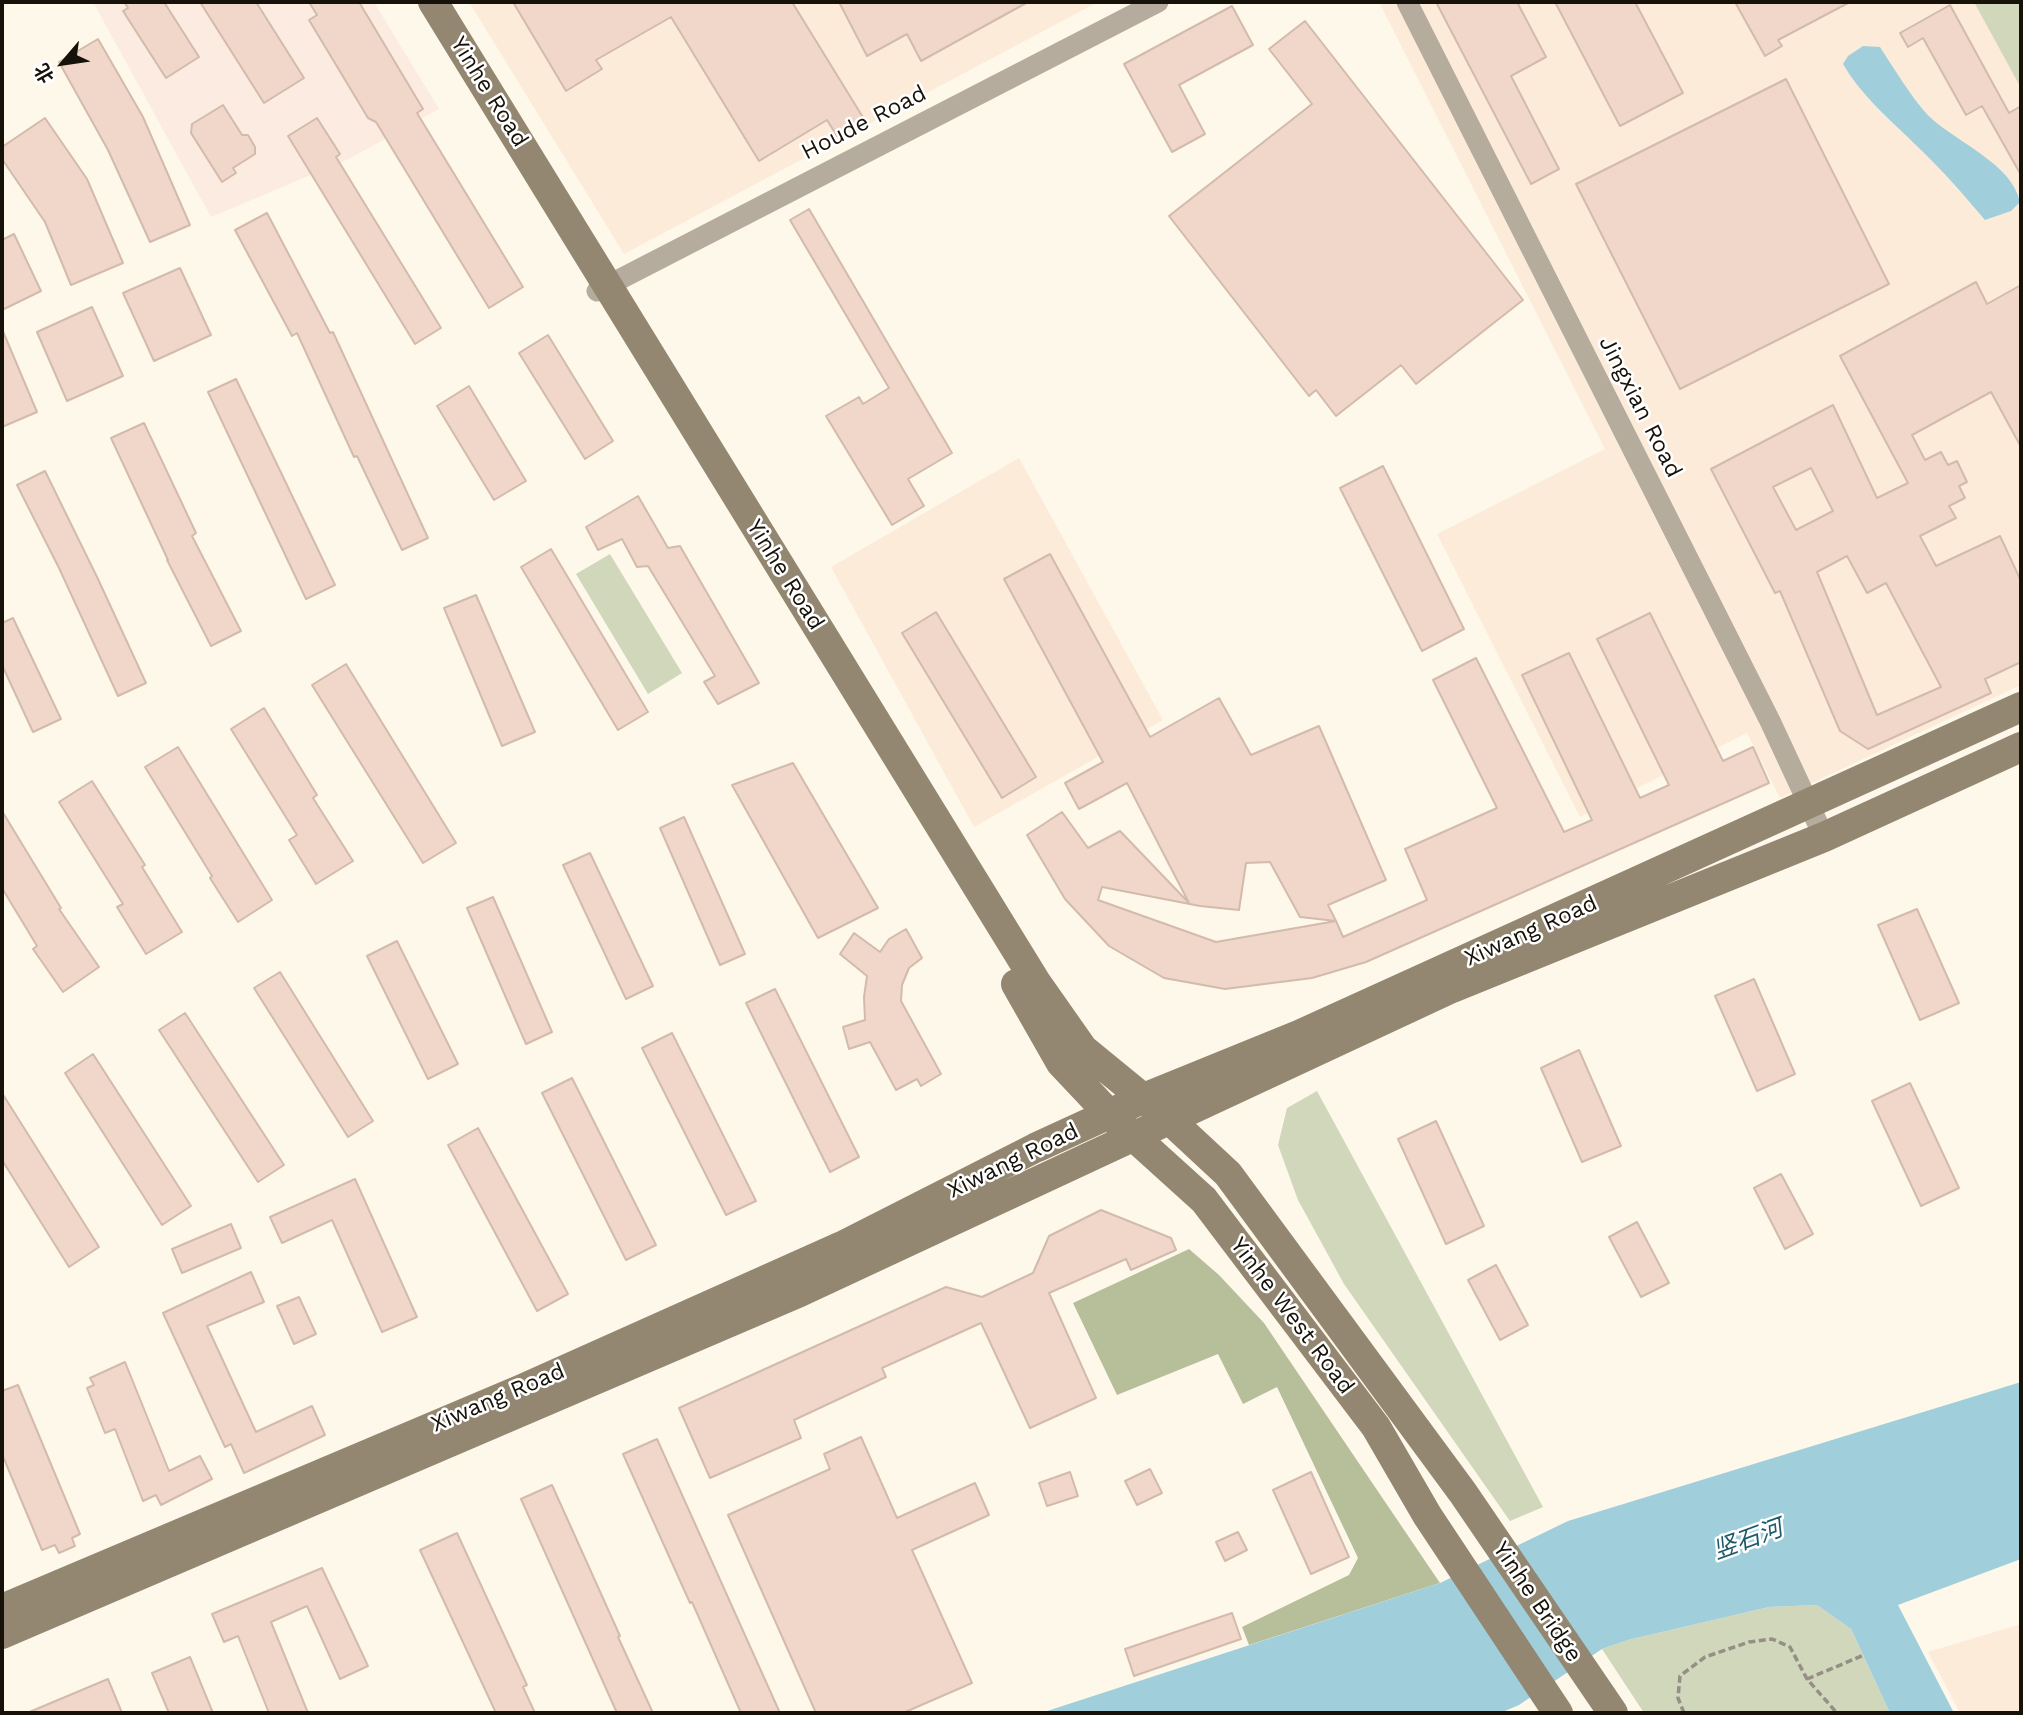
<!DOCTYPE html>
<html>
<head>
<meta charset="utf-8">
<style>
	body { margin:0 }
	#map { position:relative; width:2023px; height:1715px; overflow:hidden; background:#fef8ea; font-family:"Work Sans","Noto Sans SC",sans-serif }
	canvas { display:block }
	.frame { position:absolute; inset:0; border:4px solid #16120a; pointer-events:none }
	.north { position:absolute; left:28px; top:28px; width:70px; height:70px; -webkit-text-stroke:5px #fff; paint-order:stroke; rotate:241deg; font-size:19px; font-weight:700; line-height:28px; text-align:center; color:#16120a }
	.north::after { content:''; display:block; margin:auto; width:24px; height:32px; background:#16120a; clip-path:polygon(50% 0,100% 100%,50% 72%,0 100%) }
</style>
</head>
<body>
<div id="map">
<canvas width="2023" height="1715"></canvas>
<div class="frame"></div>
<div class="north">北</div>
</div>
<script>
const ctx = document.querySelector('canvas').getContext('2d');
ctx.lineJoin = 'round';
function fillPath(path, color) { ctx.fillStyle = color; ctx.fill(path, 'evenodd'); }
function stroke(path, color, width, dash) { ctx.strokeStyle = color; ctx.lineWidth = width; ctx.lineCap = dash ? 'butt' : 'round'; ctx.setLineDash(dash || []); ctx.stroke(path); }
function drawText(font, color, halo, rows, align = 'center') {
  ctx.font = font + ' "Work Sans","Noto Sans SC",sans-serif'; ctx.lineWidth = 5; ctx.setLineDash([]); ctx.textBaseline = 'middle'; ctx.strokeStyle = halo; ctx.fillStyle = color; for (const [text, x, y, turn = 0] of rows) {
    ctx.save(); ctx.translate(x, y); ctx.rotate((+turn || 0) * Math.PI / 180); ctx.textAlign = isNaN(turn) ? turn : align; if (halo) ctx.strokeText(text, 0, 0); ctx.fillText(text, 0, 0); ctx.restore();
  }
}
fillPath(new Path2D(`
	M469,2H1098L624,254Z
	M1379,2H2021V685L1780,798L1747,733L1580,817L1437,534L1605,449Z
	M1019,458L1163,720L974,827L831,567Z
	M2021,1624V1713H1960L1928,1652Z`), '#fdebda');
fillPath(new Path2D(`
	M93,2H374L439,109L349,159L211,217Z`), '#fcebe0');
fillPath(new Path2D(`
	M1974,2H2021V88Z
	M610,554L682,673L648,694L576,574Z
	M1317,1091L1543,1507L1510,1521L1344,1284L1298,1200L1278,1145L1287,1108Z
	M1817,1605L1851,1629L1890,1713H1644L1602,1649L1628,1640L1769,1607Z`), '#d0d7bb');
fillPath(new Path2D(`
	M1189,1249L1219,1275L1264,1323L1440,1583L1249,1645L1242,1627L1349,1575L1358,1558L1277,1387L1243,1404L1218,1354L1117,1395L1073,1303Z`), '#b6bf9a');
fillPath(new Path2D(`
	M1863,46L1880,47C1893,67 1915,103 1931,118C1958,143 2012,164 2020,202L2011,211L1985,220C1964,195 1943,171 1919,148C1893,122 1862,97 1843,64L1848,56Z
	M2021,1382V1559L1898,1605L1954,1713H1890L1851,1629L1817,1605L1769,1607L1628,1640L1602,1649L1519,1705L1500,1713H1041L1440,1583L1568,1521Z`), '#a0cfdb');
const building = new Path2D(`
	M124,2H164L199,57L166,78L123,11L128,8Z
	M200,2H256L304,78L264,103Z
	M309,2H359L423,109L417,113L523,287L489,308L376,122L368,118L309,20L317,15Z
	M513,2H792L864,119L837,136L827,120L759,161L671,17L596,60L602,69L566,91Z
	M839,2H1028L921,61L907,34L867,56Z
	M1436,2H1517L1546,57L1511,76L1559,169L1531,184Z
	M1555,2H1635L1683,93L1620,126Z
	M1735,2H1850L1778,40L1782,46L1765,56Z
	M1950,5L2009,113L2021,106V175L1982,106L1966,115L1923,38L1908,47L1900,33Z
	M1232,6L1253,45L1179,85L1205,134L1172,152L1124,64Z
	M1305,21L1523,300L1416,384L1401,365L1336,416L1316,390L1309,396L1169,216L1312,104L1269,49Z
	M98,39L143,117L190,225L150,242L108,150L59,62Z
	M1786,79L1889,284L1680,389L1576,184Z
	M223,105L242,135H248L255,147V154L233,168L236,173L222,182L191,133L192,124Z
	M45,118L87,179L123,263L71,285L45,222L2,159V147Z
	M317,118L340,154L336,157L441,328L415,344L288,136Z
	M809,209L952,453L908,479L924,506L892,525L826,416L859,397L863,404L889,388L790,220Z
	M267,213L330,333L333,332L428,538L402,550L357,456L354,457L297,333L292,336L235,230Z
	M14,234L41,291L2,310V240Z
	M180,268L211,335L154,361L123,293Z
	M1976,282L1987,304L2021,285V447L1991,392L1912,435L1925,460L1941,452L1948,465L1957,461L1967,482L1959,486L1965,498L1949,506L1956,518L1920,536L1936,566L2000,536L2021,581V662L1985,679L1991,693L1868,749L1840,731L1780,591L1775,593L1711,469L1833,405L1877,498L1908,483L1840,356ZM1811,468L1833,511L1796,530L1773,487ZM1847,556L1867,593L1886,583L1941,687L1877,715L1817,572Z
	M92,307L123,376L67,401L37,332Z
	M2,329L37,412L2,427Z
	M548,335L613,441L585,459L519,353Z
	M236,379L335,585L306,599L208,392Z
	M469,386L526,481L494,500L437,406Z
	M144,423L196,533L192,536L241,631L211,646L167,560H168L111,438Z
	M1383,466L1464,629L1422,651L1340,488Z
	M45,471L98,579L146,683L118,696L59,568L17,485Z
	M638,496L668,548L680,546L759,683L718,704L704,682L715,676L648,566L637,567L622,539L598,550L586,527Z
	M551,549L648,712L618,730L521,567Z
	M1050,554L1150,737L1219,698L1251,755L1319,726L1386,880L1328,905L1336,921L1300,917L1270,862L1246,863L1239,910L1200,906L1102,887L1098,900L1216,942L1336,921L1343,937L1427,900L1405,849L1497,808L1433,680L1476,658L1564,832L1592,820L1522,675L1569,653L1640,798L1669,785L1597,639L1650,613L1723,761L1753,747L1769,783L1366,962L1312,978L1225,989L1164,978L1109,946L1065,899L1027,835L1062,812L1088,848L1120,831L1189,903L1127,783L1079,809L1065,783L1103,762L1004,579Z
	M476,595L535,732L502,746L444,608Z
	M936,612L1036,777L1002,798L902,633Z
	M13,618L61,719L33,732L2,665V623Z
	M346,664L456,843L423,863L312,685Z
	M264,708L317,795L313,798L353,861L316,884L289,840L297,835L231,729Z
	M178,747L272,900L238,922L210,878L212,876L145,767Z
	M793,763L878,908L818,938L732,785Z
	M92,781L145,865L142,867L182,932L146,954L117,907L123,904L59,802Z
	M2,811L61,908L59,909L99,967L63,992L33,949L37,946L2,888Z
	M684,817L745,954L720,965L660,828Z
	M590,853L653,986L626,999L563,865Z
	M493,897L552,1032L526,1044L467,908Z
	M1917,909L1959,1003L1920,1020L1878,925Z
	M906,929L922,958L909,968L902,985L901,1001L941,1074L921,1086L917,1079L896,1090L870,1042L849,1049L843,1027L865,1020L864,997L867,976L840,954L854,933L880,952L889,939Z
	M397,941L458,1064L428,1079L367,956Z
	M280,972L373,1121L348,1137L254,988Z
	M1754,979L1795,1074L1757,1091L1715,996Z
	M775,989L859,1157L830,1172L746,1003Z
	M185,1013L284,1165L258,1182L159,1030Z
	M672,1033L756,1201L726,1215L642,1048Z
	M1579,1050L1621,1146L1582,1162L1541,1068Z
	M93,1054L191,1206L162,1225L65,1073Z
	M572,1078L656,1245L626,1260L542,1093Z
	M1910,1083L1959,1188L1921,1206L1872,1101Z
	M2,1093L99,1247L69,1267L2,1160Z
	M1436,1121L1484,1226L1446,1244L1398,1139Z
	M478,1128L568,1294L537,1311L448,1145Z
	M1781,1174L1813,1234L1785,1249L1754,1188Z
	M355,1179L417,1317L382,1332L332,1220L282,1243L270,1217Z
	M1101,1210L1171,1238L1176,1250L1131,1270L1126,1259L1049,1293L1096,1398L1030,1428L981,1323L882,1368L886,1377L794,1420L801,1438L710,1478L679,1408L946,1287L982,1297L1033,1273L1049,1236Z
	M1637,1222L1669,1283L1641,1297L1609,1237Z
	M231,1224L241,1248L182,1273L172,1249Z
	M1496,1265L1528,1325L1500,1340L1468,1280Z
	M251,1272L264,1302L207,1326L256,1432L312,1406L325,1435L244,1473L231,1444L225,1447L163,1313Z
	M299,1297L316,1334L294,1344L277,1306Z
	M125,1362L169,1471L200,1456L212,1479L161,1505L156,1495L143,1501L115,1429L105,1433L87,1388L94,1385L90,1378Z
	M18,1385L80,1534L72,1538L75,1546L59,1553L55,1545L42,1550L2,1454V1391Z
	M861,1437L897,1518L975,1483L989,1515L912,1550L972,1683L903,1713H816L728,1515L830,1469L824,1454Z
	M657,1439L735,1613L780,1713H741L692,1602L690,1603L623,1454Z
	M1150,1469L1162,1493L1137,1505L1125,1481Z
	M1070,1472L1078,1496L1047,1506L1039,1483Z
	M1311,1472L1349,1557L1311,1574L1273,1490Z
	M552,1485L620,1636L618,1637L653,1713H617L521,1499Z
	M1238,1532L1247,1550L1225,1561L1216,1542Z
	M457,1533L527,1685L523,1687L535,1713H496L420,1550Z
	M322,1568L368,1666L340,1679L307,1606L271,1622L308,1713H269L238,1636L224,1642L212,1614Z
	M1232,1613L1241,1639L1134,1676L1125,1649Z
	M190,1657L213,1713H169L152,1673Z
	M108,1679L122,1713H27Z`);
fillPath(building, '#f0d7c9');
stroke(building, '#d3bbac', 2);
stroke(new Path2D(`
	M1807,1679L1864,1655
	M1684,1713L1678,1698L1680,1676L1705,1657L1749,1642L1772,1639L1790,1647L1807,1679L1837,1713`), '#959085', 3.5, [7, 3.5]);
stroke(new Path2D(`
	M1407,2L1770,721L1824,837
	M597,291L1158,2`), '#b5ac9d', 21);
stroke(new Path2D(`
	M433,2L1036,982L1083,1049L1171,1121L1228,1174L1463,1493L1613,1713
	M1016,984L1061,1063L1110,1115L1204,1200L1376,1427L1427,1515L1558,1713
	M2,1609L522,1389L842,1246L1035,1148L1144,1098L1299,1035L2021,707
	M2,1634L800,1292L1452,988L1824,837L2021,747`), '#948771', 30);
drawText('23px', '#16120a', '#fff', [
	["Yinhe Road",489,92,58],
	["Houde Road",864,123,-27],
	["Jingxian Road",1640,407,63],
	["Yinhe Road",785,575,58],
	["Xiwang Road",1531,931,-24],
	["Xiwang Road",1013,1161,-26],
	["Yinhe West Road",1292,1316,53],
	["Xiwang Road",498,1398,-23],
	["Yinhe Bridge",1537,1602,56]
]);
drawText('italic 24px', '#1e5b69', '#fff', [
	["竖石河",1748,1540,-20]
]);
</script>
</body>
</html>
